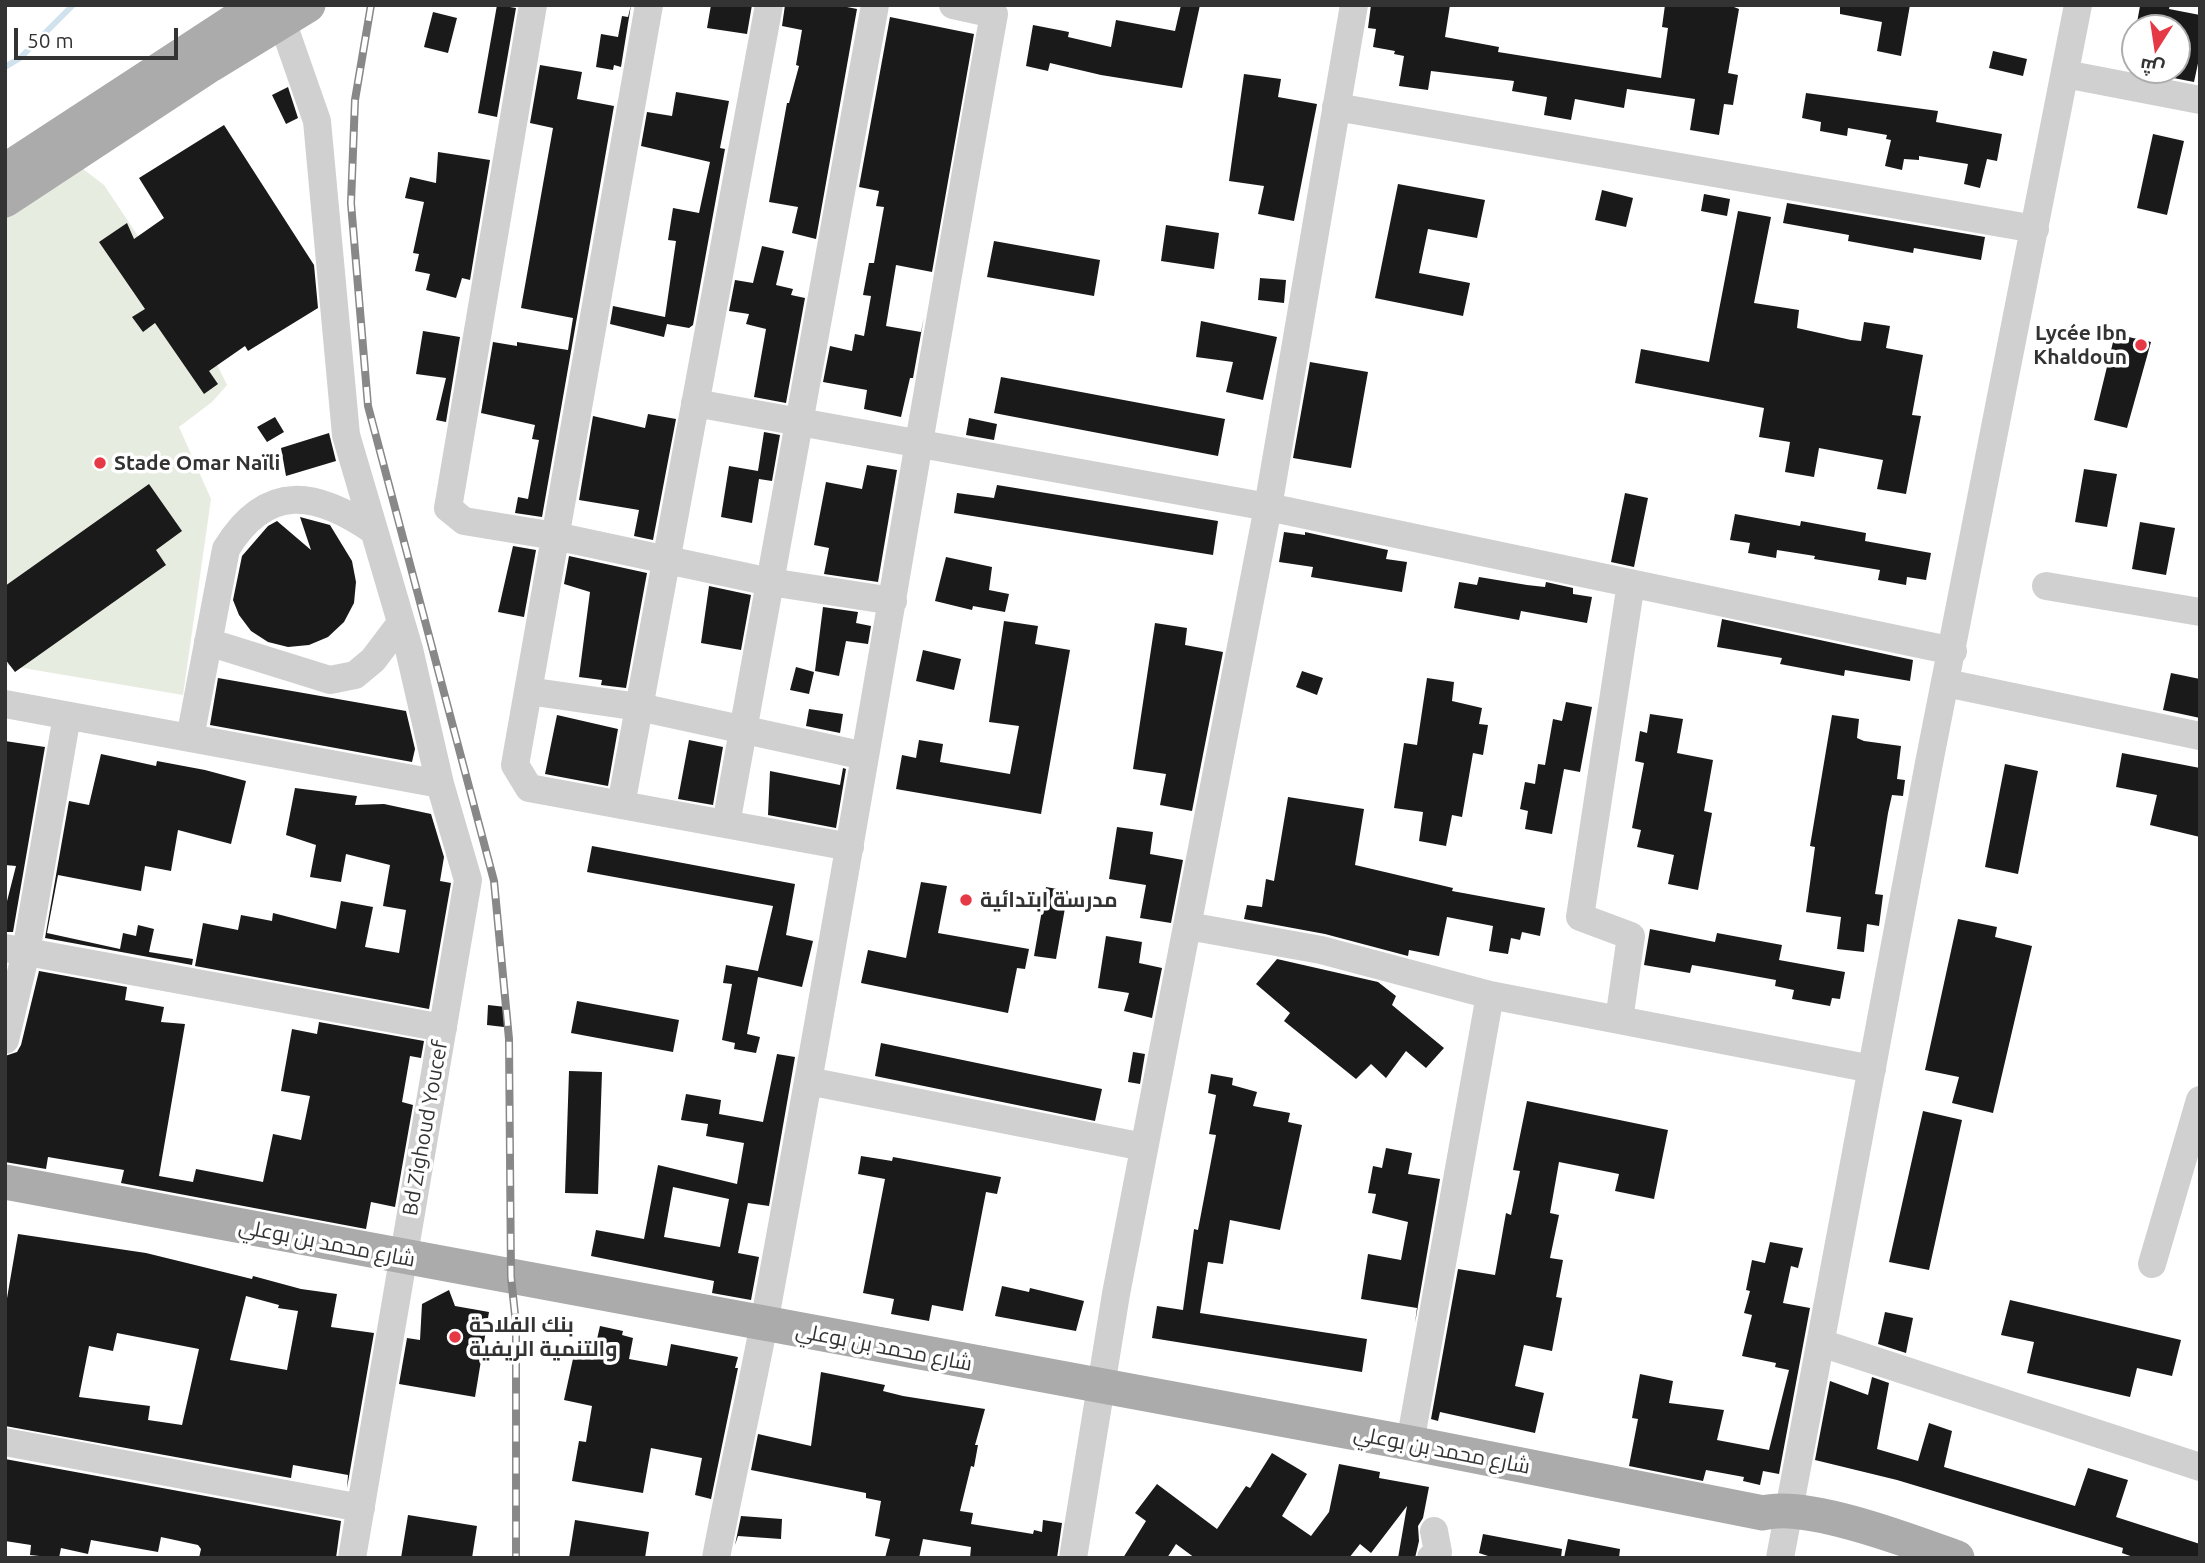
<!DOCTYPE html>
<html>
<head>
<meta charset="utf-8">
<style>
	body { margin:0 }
	#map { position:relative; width:2205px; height:1563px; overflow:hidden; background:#fff; font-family:Ubuntu,Cairo,sans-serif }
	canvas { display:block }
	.frame { position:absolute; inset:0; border:7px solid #333; pointer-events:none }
	.north { position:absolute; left:2121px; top:14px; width:70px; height:70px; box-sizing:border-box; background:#fff; border:2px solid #adadad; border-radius:50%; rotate:192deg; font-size:19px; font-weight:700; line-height:28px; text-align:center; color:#333 }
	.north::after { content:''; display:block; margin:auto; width:24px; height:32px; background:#e63946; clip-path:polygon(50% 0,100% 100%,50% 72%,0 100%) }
	.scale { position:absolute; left:14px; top:28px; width:164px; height:32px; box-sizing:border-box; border:4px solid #333; border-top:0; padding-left:9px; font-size:21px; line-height:24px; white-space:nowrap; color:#333; -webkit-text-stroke:5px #fff; paint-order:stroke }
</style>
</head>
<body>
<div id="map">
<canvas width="2205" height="1563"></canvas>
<div class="frame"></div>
<div class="north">ش</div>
<div class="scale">50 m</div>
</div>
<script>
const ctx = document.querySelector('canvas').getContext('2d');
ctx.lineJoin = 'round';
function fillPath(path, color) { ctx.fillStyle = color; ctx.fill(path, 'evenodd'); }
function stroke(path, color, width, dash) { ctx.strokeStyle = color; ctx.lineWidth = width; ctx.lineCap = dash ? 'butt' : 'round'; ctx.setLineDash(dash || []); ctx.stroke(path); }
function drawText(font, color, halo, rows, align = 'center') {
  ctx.font = font + ' Ubuntu,Cairo,sans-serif'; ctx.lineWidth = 7; ctx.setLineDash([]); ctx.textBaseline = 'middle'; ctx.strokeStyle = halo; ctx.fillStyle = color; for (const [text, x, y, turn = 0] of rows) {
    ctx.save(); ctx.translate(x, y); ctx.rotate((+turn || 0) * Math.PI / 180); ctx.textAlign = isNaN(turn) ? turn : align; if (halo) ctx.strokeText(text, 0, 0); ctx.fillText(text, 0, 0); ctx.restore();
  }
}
fillPath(new Path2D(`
	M74,162L104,185L199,328L227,385L212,402L179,427L211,499L183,695L5,665V210Z`), '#e6ecdf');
stroke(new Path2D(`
	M5,67L20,58L73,5`), '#cfe2ee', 6);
fillPath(new Path2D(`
	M497,5L516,8L497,117L478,113Z
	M631,5L621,67L614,65L613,70L596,67L601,34L618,37L622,16L628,17Z
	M711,5H752L747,34L707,28Z
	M785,5H837L857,9L816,239L792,233L798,207L769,202L787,103H789L799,66L796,65L802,30L782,26Z
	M1181,5H1200L1182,88L1101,75L1050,63L1048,71L1026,66L1033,25L1069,32L1068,37L1111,47L1116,20L1175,31Z
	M1371,5H1450L1445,37L1499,47L1498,52L1661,78L1668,28L1662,27L1665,5H1729L1739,9L1728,73L1738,75L1733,105L1724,104L1719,135L1690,130L1695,99L1627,89L1624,108L1575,99L1571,120L1544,115L1547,97L1512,91L1514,81L1431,71L1428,90L1399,86L1404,56L1394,54L1395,51L1373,47L1376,29L1368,28Z
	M1840,5H1910L1901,56L1877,51L1882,22L1840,14Z
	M2170,5L2169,9L2200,15V54L2194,82L2133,70H2177V28H2136L2140,6Z
	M433,12L457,18L448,53L424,47Z
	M890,17L974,34L932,272L896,265L886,326L921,332L924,317L913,378H910L901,417L864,409L867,390L823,382L830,346L852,351L855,334L864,336L871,296L863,295L869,263H874L884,207L876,206L879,191L859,187Z
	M1993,51L2027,59L2023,76L1989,68Z
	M540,65L582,72L577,99L614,106L542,517L515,513L518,497L528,499L539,440L532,439L535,425L481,413L493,342L517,346V342L568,350L573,318L521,308L553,128L530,123Z
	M1244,74L1281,79L1278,97L1317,104L1294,221L1258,214L1264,186L1229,181Z
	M288,87L298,118L286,124L272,95Z
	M676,92L729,101L720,148L725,149L693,325L689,328L667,324L664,337L610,324L613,306L665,317L676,241L668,240L673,208L699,213L710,162L641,146L647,112L672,116Z
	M1806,93L1938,111L1936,122L2002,134L1997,161L1987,159L1980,188L1964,184L1968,164L1919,156V160L1904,159L1902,170L1885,166L1891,140L1886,139L1887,135L1848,128L1847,136L1820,131L1821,122L1802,118Z
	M224,125L314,265L318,308L248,351L245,346L209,371L218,384L204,394L155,323L143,332L132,317L145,309L99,242L127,223L134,239L164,218L139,178Z
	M2153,134L2184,141L2167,215L2137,208Z
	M438,152L490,160L470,280L462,278L456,298L426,290L430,274L415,271L419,254L413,253L424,202L405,198L410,177L436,183Z
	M1398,184L1485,200L1477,238L1428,229L1419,273L1470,283L1463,316L1375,298Z
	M1602,190L1633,198L1626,227L1595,220Z
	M1704,194L1730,199L1727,216L1701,211Z
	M1787,203L1985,237L1981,260L1914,248L1913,253L1848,241L1849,235L1783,223Z
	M1738,211L1771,217L1754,303L1799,310L1797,328L1851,340L1861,341L1864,322L1890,326L1886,348L1923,355L1912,415L1921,416L1906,494L1877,489L1883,460L1819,448L1814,477L1785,472L1790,442L1759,437L1764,408L1635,383L1641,349L1709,362Z
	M1166,225L1219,233L1214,269L1161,261Z
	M994,241L1100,260L1094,296L987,277Z
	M762,246L784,251L776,285L793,289L791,295L805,298L786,403L754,397L766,329L746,324L749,314L729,311L735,280L753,283Z
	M1260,278L1286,280L1284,303L1258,300Z
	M1201,321L1277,337L1263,400L1226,392L1233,362L1196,357Z
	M423,331L460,337L446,422L436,420L446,378L416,374Z
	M2115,334L2151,342L2127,428L2094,420Z
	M1310,362L1368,372L1351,468L1293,458Z
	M1001,377L1225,419L1218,456L994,413Z
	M648,414L676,419L653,540L634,536L639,510L579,500L593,416L645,428Z
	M275,417L284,432L267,442L257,427Z
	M969,418L997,424L994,440L966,435Z
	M764,432L780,435L772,481L759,479L752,523L721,517L729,466L758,471Z
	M329,433L336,461L286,476L281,448Z
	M867,465L897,470L878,582L824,574L829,548L814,545L826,482L862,489Z
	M2084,469L2117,474L2107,527L2075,522Z
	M149,484L182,531L156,550L166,565L15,672L5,659V586Z
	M997,485L1218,521L1213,555L954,513L957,493L994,498Z
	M1625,493L1648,498L1634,567L1611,562Z
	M1735,514L1800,526L1801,521L1866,533L1865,541L1931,553L1926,580L1907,577L1906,585L1878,580L1880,570L1814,559L1815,556L1777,550L1776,558L1748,553L1750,543L1730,540Z
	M300,517L330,525L352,561L356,582L354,603L344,622L328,637L309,645L288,647L268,642L251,631L239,615L233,600L242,556L268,526L277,521L311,550Z
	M2140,522L2175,528L2166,575L2132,569Z
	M1284,532L1305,535V532L1388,550L1386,559L1407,562L1402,592L1311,577L1313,567L1279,562Z
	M513,546L536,550L524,617L498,612Z
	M569,556L647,573L626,688L601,685L602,680L579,677L590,592L564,584Z
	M946,557L992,567L989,590L1009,594L1005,612L973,606L972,610L935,601Z
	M1479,577L1527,585L1545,587L1546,582L1573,588V594L1592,597L1587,623L1521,611L1519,620L1454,608L1459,582L1477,585Z
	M709,586L751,595L741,650L701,643Z
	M823,607L858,612L856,623L871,626L868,644L846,641L839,676L815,671Z
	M1722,619L1913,660L1910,681L1845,670L1844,676L1780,664L1782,658L1717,647Z
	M1004,621L1038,626L1035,644L1070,650L1041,814L896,789L902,755L916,758L919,740L943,744L940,762L1010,774L1019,726L989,722Z
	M1155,623L1187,628L1185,645L1223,652L1192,811L1160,805L1166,774L1133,769Z
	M923,650L961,659L954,690L916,681Z
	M796,667L814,672L809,694L790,690Z
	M1302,671L1323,678L1317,695L1296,687Z
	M2171,673L2200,679V718L2163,710Z
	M218,678L406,711L415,749L412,762L210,725Z
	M1427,678L1454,682L1452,701L1482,708L1479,724L1488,725L1483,755L1473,753L1462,817L1452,815L1446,846L1419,841L1423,812L1394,808L1404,743L1417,745Z
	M1566,702L1592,707L1580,772L1564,769L1552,834L1525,829L1528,811L1520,809L1525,782L1535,784L1538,764L1545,765L1553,719L1562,721Z
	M809,709L843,714L840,733L806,726Z
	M1650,714L1683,719L1677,753L1713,760L1704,811L1712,813L1698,890L1668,884L1674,855L1637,847L1641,830L1632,828L1644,763L1635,761L1640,731L1647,733Z
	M557,715L618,729L608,786L545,774Z
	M1832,715L1859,719L1857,738L1864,741L1901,746L1897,779L1905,780L1903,796L1892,795L1888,813L1875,894L1883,895L1879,926L1867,924L1864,952L1837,949L1841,917L1806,912L1815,847L1810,846Z
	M689,740L723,747L713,805L678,799Z
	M5,741L45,747L13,932H5V909L16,866L5,865Z
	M2122,753L2200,768V837L2150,825L2157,795L2116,787Z
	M101,754L156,766L157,761L205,770L246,781L231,844L178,830L171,871L145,866L141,891L58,875L47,933L120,949L123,933L136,936L138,925L154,929L149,952L193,959L192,965L45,938L69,801L89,805Z
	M2005,764L2038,771L2018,874L1985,867Z
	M843,768L846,769L836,828L768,815L770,771L840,785Z
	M295,788L357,796L355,805L384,804L431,814L444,857L440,881L451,883L429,1009L195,966L203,923L238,930L241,915L272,921L273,913L336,929L341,901L373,907L365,947L399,953L406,910L383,906L390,865L346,854L341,882L310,877L316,845L286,835Z
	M1288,797L1364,809L1355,865L1453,888L1452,891L1545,908L1540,936L1522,932L1520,940L1511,938L1508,954L1489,951L1493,926L1447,917L1439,956L1409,950L1408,956L1325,934L1244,919L1247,905L1262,907L1266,879L1274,881Z
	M1117,827L1153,832L1150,854L1183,860L1171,923L1140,918L1146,885L1109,879Z
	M592,846L795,884L786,935L813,941L802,987L758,977L747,1034L760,1037L756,1053L734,1049L735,1043L722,1040L732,984L723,983L726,965L758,971L773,906L587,872Z
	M921,882L947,886L938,933L1029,949L1025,969L1017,968L1008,1013L861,983L868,950L906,958Z
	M1046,887L1068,891L1056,959L1034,956Z
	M1958,919L1997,927L1995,937L2032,946L1993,1113L1952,1103L1959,1077L1925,1070Z
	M1650,929L1715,942L1717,933L1782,945L1779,960L1845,972L1840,999L1832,998L1830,1006L1792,999L1794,990L1775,986L1776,980L1710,968L1692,965L1690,973L1644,965Z
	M1106,936L1142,942L1139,963L1162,968L1152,1018L1124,1011L1129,993L1098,988Z
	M1277,959L1378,982L1396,996L1392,1005L1444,1048L1426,1068L1406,1051L1386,1078L1371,1064L1356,1079L1284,1021L1290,1013L1256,984Z
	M39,971L127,987L125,1000L164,1007L161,1022L185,1024L159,1176L193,1182L196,1169L263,1182L273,1134L301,1140L310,1096L281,1091L292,1029L317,1034L319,1022L424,1041L421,1058L410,1056L402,1102L413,1105L395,1207L371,1202L366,1229L121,1183L124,1170L48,1157L46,1169L5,1162V1056L17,1052L21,1045Z
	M577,1001L679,1020L673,1052L571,1033Z
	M488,1005L506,1007L504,1027L487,1025Z
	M881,1043L1102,1089L1095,1121L875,1076Z
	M1133,1052L1145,1054L1140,1084L1128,1082Z
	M777,1054L795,1057L769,1206L748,1203L738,1253L759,1257L751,1300L712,1293L714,1281L591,1256L596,1230L644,1239L658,1165L737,1184L744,1143L706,1136L708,1124L681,1120L686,1094L721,1100L719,1114L763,1122ZM673,1187L729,1199L720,1247L664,1237Z
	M569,1071L602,1072L598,1194L565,1193Z
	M1211,1074L1233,1078L1232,1085L1257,1092L1253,1106L1290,1113L1288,1122L1302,1125L1280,1230L1230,1220L1223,1264L1208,1262L1200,1313L1367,1339L1362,1372L1152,1338L1157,1306L1183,1310L1194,1229L1198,1230L1216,1135L1209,1134L1216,1095L1208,1093Z
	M1527,1101L1668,1130L1654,1199L1615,1191L1619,1174L1559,1162L1550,1213L1559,1215L1550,1258L1563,1260L1556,1297L1562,1298L1552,1351L1524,1345L1515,1386L1544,1393L1535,1433L1440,1412L1438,1421L1431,1419L1458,1269L1495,1275L1506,1213L1511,1215L1520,1171L1513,1170Z
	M1923,1111L1962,1120L1929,1270L1889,1262Z
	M1386,1148L1412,1153L1408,1174L1440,1179L1415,1323L1417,1308L1361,1299L1368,1254L1401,1260L1408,1222L1372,1213L1376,1194L1368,1193L1373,1166L1382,1168Z
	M861,1156L892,1161L893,1157L1001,1177L997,1194L986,1192L963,1311L932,1305L929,1321L891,1314L894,1299L863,1293L885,1179L858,1174Z
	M18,1234L146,1253L252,1279L253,1276L301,1289L337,1294L331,1327L374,1333L347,1488L348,1475L293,1465L291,1478L5,1426V1310ZM246,1296L279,1305L278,1308L298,1311L287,1370L230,1360ZM117,1333L199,1349L182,1425L148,1420L150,1406L79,1397L89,1346L113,1351Z
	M1770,1242L1803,1248L1798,1268L1791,1266L1783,1303L1810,1308L1779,1474L1763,1471L1760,1485L1743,1481L1744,1477L1706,1470L1703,1481L1629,1466L1638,1419L1632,1418L1640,1374L1673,1381L1669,1403L1724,1410L1717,1440L1769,1450L1789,1370L1775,1367L1776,1363L1742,1356L1752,1315L1744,1313L1750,1291L1746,1290L1752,1260L1765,1263Z
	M1002,1286L1029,1292L1030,1288L1084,1301L1076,1331L995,1316Z
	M449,1290L455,1306L489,1312L475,1397L399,1384L407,1338L420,1340L422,1304Z
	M2010,1300L2181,1340L2172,1376L2137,1368L2130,1397L2027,1373L2034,1342L2001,1335Z
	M1885,1312L1913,1318L1906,1353L1878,1344Z
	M600,1326L623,1331L622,1335L633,1338L629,1359L667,1366L671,1344L738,1357L735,1368H738L711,1499L695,1495L702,1458L651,1448L643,1493L572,1481L579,1441L586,1442L592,1406L564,1400L576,1345L595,1348Z
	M821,1372L885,1385L883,1391L903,1396L985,1409L975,1445H978L974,1467L971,1466L960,1511L973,1513L971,1524L1033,1534L1034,1530L1042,1532L1043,1520L1062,1523L1057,1558H970L971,1547L923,1539L919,1558H885L890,1539L875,1536L881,1501L866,1498V1493L751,1470L758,1434L811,1446Z
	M1872,1377L1889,1383L1877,1449L1918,1461L1929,1423L1952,1431L1944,1467L2075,1506L2088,1468L2128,1480L2116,1517L2200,1544V1558H2136L2122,1553L2123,1548L1897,1480L1815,1460L1830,1381L1868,1395Z
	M1272,1453L1307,1474L1282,1516L1311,1536L1329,1512L1339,1464L1380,1472L1379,1478L1429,1487L1423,1518L1418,1526L1419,1541L1415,1558H1398L1407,1506L1371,1553L1360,1544L1349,1558H1195L1176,1544L1167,1558H1123L1146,1521L1135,1513L1157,1484L1217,1529L1246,1486L1250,1488Z
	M5,1459L341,1521L336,1558H199L201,1549L198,1545L161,1537L158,1552L91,1540L88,1554L61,1548L59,1558L30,1555L31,1545L5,1541Z
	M408,1515L477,1526L472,1558H401Z
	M741,1516L782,1519L781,1539L738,1536L735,1545Z
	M575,1520L649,1532L645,1558H569Z
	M1483,1534L1562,1549L1561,1558H1494L1479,1553Z
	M1568,1539L1620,1549L1619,1558H1564Z`), '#1a1a1a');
stroke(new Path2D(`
	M533,5L448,508L464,521L555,536L770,582L893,601
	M649,5L515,765L529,788L850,847
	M282,21L317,121L346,435L409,649L440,784L468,880L352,1558
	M2065,74L2200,100
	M1336,107L2035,229
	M695,403L1268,507L1953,651
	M2046,586L2200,612
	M208,642L330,680L355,675L373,660L401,623
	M1946,683L2200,736
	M528,691L639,707L865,756
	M5,704L440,784
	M190,738L226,549C267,482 316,491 374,531
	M621,805L769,5
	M726,824L875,5
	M1188,926L1321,950L1490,995L1872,1069
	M5,948L443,1028
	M1619,1020L1631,936L1580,917L1631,583
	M5,1040L26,952L67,716
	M808,1081L1144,1147
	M2152,1264L2200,1100
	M1821,1343L2200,1467
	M5,1442L361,1508
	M1410,1443L1490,995
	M716,1558C731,1478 750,1398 765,1318C846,884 916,448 994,14L953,5
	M1073,1558L1116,1294L1268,507L1354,5
	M1431,1558L1438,1552L1434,1531
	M1780,1558L1929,763L2078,5`), '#d0d0d0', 28);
stroke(new Path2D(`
	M5,171L259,5
	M5,200L210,65L308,5
	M5,1182L1410,1443L1763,1513C1806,1501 1913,1542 1957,1558`), '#ababab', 35);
const rail = new Path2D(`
	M371,5L355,100L351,203L368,406L494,881L509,1039L511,1277L516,1324V1558`);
stroke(rail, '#888', 8);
stroke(rail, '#fff', 5, [16]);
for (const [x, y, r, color] of [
	[2141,345,7,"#e63946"],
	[100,463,7,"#e63946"],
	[966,900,7,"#e63946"],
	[455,1337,7,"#e63946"]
]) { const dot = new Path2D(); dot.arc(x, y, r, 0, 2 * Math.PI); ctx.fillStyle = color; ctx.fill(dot); stroke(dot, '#fff', 2.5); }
drawText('bold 21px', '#333', '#fff', [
	["Lycée Ibn",2127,333,"right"],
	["Khaldoun",2127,357,"right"],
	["Stade Omar Naïli",114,463],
	["مدرسة ابتدائية",980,900],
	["بنك الفلاحة",469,1325],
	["والتنمية الريفية",469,1349]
], 'left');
drawText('21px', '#333', '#fff', [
	["Bd Zighoud Youcef",425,1128,-80],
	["شارع محمد بن بوعلي",327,1243,11],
	["شارع محمد بن بوعلي",884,1347,11],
	["شارع محمد بن بوعلي",1442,1450,11]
]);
</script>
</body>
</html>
